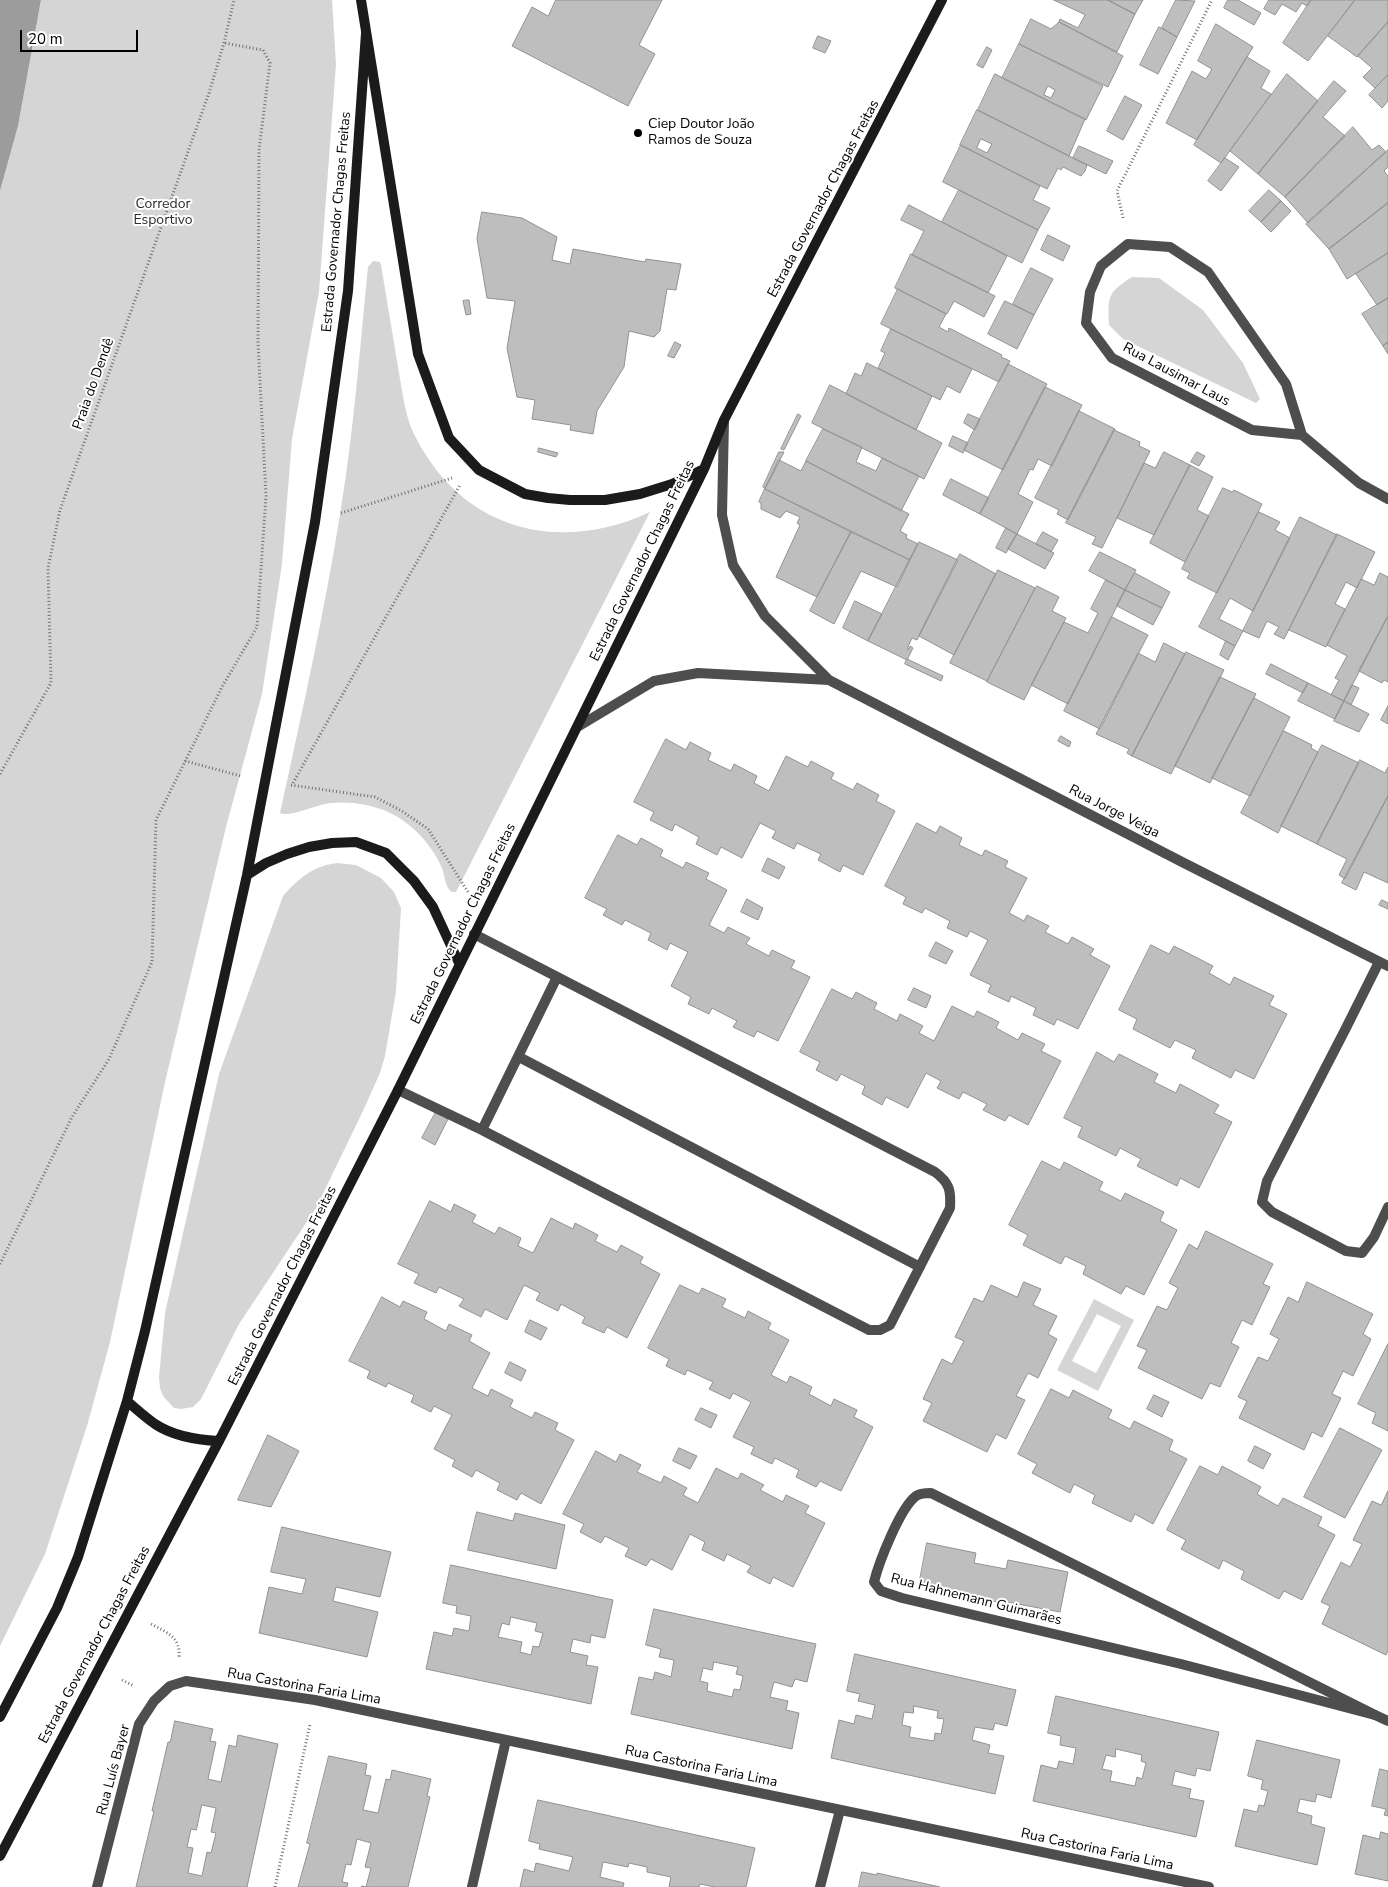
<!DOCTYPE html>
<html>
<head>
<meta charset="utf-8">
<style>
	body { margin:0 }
	#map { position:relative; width:1388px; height:1887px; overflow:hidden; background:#fff; font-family:"Nunito Sans",sans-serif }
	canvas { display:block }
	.scale { position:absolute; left:20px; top:30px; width:118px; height:22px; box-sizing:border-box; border:2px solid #000; border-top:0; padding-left:6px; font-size:15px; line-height:18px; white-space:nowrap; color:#000; -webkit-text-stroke:4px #fff; paint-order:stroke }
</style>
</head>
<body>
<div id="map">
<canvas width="1388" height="1887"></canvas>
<div class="scale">20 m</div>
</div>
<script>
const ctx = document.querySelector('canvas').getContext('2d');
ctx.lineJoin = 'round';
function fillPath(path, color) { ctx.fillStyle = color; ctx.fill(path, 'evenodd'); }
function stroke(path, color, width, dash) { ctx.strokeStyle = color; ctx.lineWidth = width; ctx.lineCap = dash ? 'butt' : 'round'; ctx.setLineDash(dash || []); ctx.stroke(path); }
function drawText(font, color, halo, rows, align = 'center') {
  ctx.font = font + ' "Nunito Sans",sans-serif'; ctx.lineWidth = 4; ctx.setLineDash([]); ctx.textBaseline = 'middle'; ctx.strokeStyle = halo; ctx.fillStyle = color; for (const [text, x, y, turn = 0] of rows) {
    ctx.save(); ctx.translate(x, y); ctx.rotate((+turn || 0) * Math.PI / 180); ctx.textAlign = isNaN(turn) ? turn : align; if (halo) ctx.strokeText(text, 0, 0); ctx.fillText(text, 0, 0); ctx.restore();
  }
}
fillPath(new Path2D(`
	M41,0H332L336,64L319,292L292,439L282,564L262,694L226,827L165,1082L110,1342L87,1426L45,1554L0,1646V191L18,126Z
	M373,261L380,262L381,265L401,385C404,402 407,421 415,436C462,530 558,555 650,512L456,892H452C445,888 445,876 442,868C431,843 410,821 384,810C367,804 349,801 331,803C318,804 289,818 280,813C302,712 325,610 341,508C354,428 360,347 368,267Z
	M1132,277L1159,278L1203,310L1243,363L1260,399L1256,403L1123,339L1109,325C1108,296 1107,293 1132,277Z
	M337,863L356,865L381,878L394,892L401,908L396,991L385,1056L380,1073L362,1113L316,1208L239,1324L201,1399L193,1407L181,1409L174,1408L163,1396L160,1388L159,1377L165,1313L219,1074L283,896C299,878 313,866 337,863Z
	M1094,1299L1134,1320L1098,1391L1057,1370ZM1097,1314L1121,1326L1096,1373L1072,1361Z`), '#d5d5d5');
fillPath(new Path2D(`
	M0,0H41L18,126L0,191Z`), '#9c9c9c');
const building = new Path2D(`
	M556,0H662L639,45L655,54L628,106L512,46L532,7L548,16Z
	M1054,0H1108L1135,14L1117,52L1059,22L1060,19L1078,28L1085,15Z
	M1108,0H1143L1135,14Z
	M1176,0L1195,1L1177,37L1162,28Z
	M1228,0H1238L1261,13L1254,25L1224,8Z
	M1269,0H1311L1307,6L1302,3L1296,12L1282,4L1275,15L1264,9Z
	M1311,0H1355L1308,61L1283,43Z
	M1355,0H1388V22L1357,57L1328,36Z
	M1031,19L1051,29L1059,22L1123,56L1108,87L1019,44Z
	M1388,22V75L1375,88L1363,77L1372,68L1358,56Z
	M1216,24L1253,47L1197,140L1166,123L1192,71L1206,79L1212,69L1198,61Z
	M1159,27L1177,37L1158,74L1140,65Z
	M818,36L831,41L825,53L813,48Z
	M1019,44L1103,86L1086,120L1002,78ZM1048,86L1055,90L1051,98L1044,95Z
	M987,47L992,50L983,68L977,65Z
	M1247,57L1270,71L1261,88L1271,94L1221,163L1194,145Z
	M995,74L1085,119L1069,156L978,110Z
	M1287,74L1318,101L1258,174L1230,151Z
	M1388,75V101L1382,108L1369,95Z
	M1334,81L1346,91L1323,117L1345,136L1285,197L1258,174Z
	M1125,96L1142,105L1123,140L1107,131Z
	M977,110L1087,165L1085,171L1081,176L1063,167L1061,170L1058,168L1047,189L960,145ZM981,139L992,144L987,153L977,148Z
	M1353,127L1372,150L1379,145L1386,152L1308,223L1285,197Z
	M961,145L1040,186L1033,200L1050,208L1038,230L943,182Z
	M1079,146L1113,161L1106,174L1073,158Z
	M1388,150V167L1384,171L1388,176V203L1329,249L1306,224Z
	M1225,158L1239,167L1221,191L1208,181Z
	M959,190L1038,230L1022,263L942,222Z
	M1269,190L1281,201L1261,222L1249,211Z
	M1281,201L1291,211L1271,232L1261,222Z
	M1388,203V253L1347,279L1329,249Z
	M909,205L1007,256L988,293L912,255L924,231L901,220Z
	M482,212L522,218L557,237L552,260L570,264L573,249L645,262L646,259L681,264L676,290L667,289L660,331L654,337L629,331L624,367L597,411L593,434L570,430L571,425L532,419L535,400L517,397L507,348L515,301L487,298L477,239Z
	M1048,235L1070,246L1063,261L1041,250Z
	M1388,253V298L1377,305L1356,274Z
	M911,254L995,296L984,317L954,301L947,314L895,288Z
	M1031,268L1053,279L1034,315L1013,304Z
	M898,289L946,314L939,327L948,332L949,328L1002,355L1001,357L1010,361L999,382L881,324Z
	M1388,298V342L1383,346L1362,314Z
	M466,300H469L471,314L466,315L463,301Z
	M1005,301L1034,315L1017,349L988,334Z
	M891,329L972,369L960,393L947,386L940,400L878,368L885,353L881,351Z
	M675,342L681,345L674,358L668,356Z
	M1388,342V354L1383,346Z
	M867,363L932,396L916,430L846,394L855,373L861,376Z
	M1008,364L1047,384L1003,470L964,450Z
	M830,385L942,443L924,479L812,423Z
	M1045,387L1082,405L1052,466L1038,459L1033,470L1030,469L1018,494L1033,502L1017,534L980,514Z
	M1079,411L1115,429L1068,520L1057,514L1059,510L1035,498Z
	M798,414L801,416L784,450L781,449Z
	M968,414L980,419L975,430L964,423Z
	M823,429L862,447L856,462L876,471L882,458L919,476L901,511L806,461Z
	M1114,430L1140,442L1139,446L1150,451L1102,548L1092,544L1096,537L1066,523Z
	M953,436L968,443L963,453L949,446Z
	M539,448L558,453L556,457L538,452Z
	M779,452H784L765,489L763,487Z
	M1164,452L1190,465L1154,535L1117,518L1144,463L1155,468Z
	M1197,452L1205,456L1199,466L1191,462Z
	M779,460L801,471L806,461L909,514L900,531L907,535L906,538L918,544L910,560L765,489Z
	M1190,465L1213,477L1197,510L1209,516L1185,562L1150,543Z
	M951,479L989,498L980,514L943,495Z
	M1223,488L1232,492L1234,490L1262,504L1217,593L1187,578L1190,573L1182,569Z
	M765,489L851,532L817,597L776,577L800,525L797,523L800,517L786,511L780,518L761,509V503L759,502Z
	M1259,512L1280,522L1275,530L1290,538L1253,611L1230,598L1219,619L1243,631L1235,646L1199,627Z
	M1300,517L1337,535L1284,639L1274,634L1279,627L1267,621L1259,638L1252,635L1243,631Z
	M1006,528L1017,534L1006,553L996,548Z
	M851,532L910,560L897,587L861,571L834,624L810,611Z
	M1043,532L1058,540L1051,552L1036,544Z
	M1017,534L1054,553L1045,569L1008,549Z
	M1337,534L1375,552L1357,588L1346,582L1335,604L1345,609L1326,647L1289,630Z
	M919,542L958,560L917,640L912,638L907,649L908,650L910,646L913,648L907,660L868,641Z
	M1100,552L1136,570L1125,590L1089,571Z
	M960,554L996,574L954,655L919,636Z
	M998,570L1035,588L987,681L950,663Z
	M1135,573L1170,592L1162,608L1125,590Z
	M1380,573L1388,577V616L1344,701L1331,695L1339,680L1335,678L1347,656L1327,645L1361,579L1374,585Z
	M1106,580L1125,590L1068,704L1031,685L1064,622L1088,633L1098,613L1091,609Z
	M1037,586L1059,597L1052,611L1066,618L1024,700L987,682Z
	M1125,590L1162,608L1153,625L1117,606Z
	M855,601L882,614L868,641L843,628Z
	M1388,616V682L1384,680L1382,683L1359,671Z
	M1112,617L1148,635L1100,729L1064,711Z
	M1226,641L1235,646L1228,660L1220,655Z
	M1164,643L1185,654L1132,756L1127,753L1129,749L1096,734L1138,653L1155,662Z
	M1186,652L1224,670L1171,774L1132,756Z
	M907,659L943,676L942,679L941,681L905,664Z
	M1271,664L1308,683L1303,693L1266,674Z
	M1220,677L1256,694L1210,783L1175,766Z
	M1308,683L1344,701L1335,719L1298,701Z
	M1352,685L1359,688L1351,705L1344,701Z
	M1254,698L1290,717L1250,796L1212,778Z
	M1344,701L1369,714L1359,732L1334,721Z
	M1388,706V724L1381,720Z
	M1284,731L1312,745L1311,748L1318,752L1278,833L1241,813Z
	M1061,736L1071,742L1069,747L1058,741Z
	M666,739L686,750L690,742L711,753L708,760L731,771L734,764L757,776L754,783L769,791L786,756L808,767L811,761L834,773L831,779L853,790L857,783L879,795L876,801L895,811L863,875L843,865L840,872L818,860L821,854L797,843L794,849L772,838L776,831L760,823L742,858L721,847L717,855L696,844L699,837L675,824L672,831L650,820L654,812L634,802Z
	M1322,745L1359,763L1317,844L1281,826Z
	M1360,760L1385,773L1388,767V796L1345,879L1339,875L1347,859L1317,844Z
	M1388,796V883L1364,872L1356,890L1342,883Z
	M917,823L936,833L940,826L962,838L959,845L982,856L985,850L1008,861L1005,867L1027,878L1009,913L1024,921L1027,915L1049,926L1045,932L1068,944L1072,937L1094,949L1090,955L1110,966L1078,1029L1057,1019L1054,1025L1033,1015L1036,1008L1011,996L1009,1002L988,992L991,985L970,975L988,940L970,931L967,937L947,928L950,921L925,908L922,913L903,904L906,897L885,886Z
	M618,835L637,845L641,838L663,850L660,856L683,868L686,862L709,873L706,879L727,890L709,925L724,933L728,927L750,938L746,944L769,956L772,950L795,961L791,968L810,977L778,1041L757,1031L754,1037L733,1027L737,1021L712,1008L709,1014L688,1004L691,997L671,986L688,952L670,943L667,950L648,940L651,933L625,920L622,925L603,915L607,909L585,898Z
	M768,858L785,867L779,879L762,871Z
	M747,899L763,908L758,920L741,912Z
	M1382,900L1388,903V909L1379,905Z
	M936,942L953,951L946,964L929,956Z
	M1151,945L1169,954L1174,946L1213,966L1209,973L1230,985L1234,977L1274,996L1269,1005L1287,1014L1254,1079L1235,1070L1231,1078L1192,1058L1196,1050L1175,1040L1170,1048L1133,1029L1137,1019L1119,1010Z
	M914,988L931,996L926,1008L908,1000Z
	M832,989L852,999L856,992L877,1003L874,1009L897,1021L900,1014L923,1026L919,1033L934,1041L952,1006L974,1017L977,1011L999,1022L996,1028L1018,1040L1022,1033L1045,1044L1041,1051L1061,1061L1028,1125L1009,1115L1005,1121L983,1110L987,1104L963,1092L959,1099L937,1088L941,1081L926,1073L908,1108L886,1097L882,1105L862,1094L865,1086L841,1074L837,1081L816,1070L820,1062L800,1052Z
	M1097,1052L1114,1062L1119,1054L1158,1074L1154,1082L1176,1093L1180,1084L1219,1105L1214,1113L1232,1122L1199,1188L1180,1178L1177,1186L1137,1166L1141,1159L1120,1148L1116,1156L1078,1137L1082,1127L1064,1118Z
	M436,1112L448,1119L435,1145L422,1138Z
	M1042,1161L1060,1170L1064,1162L1103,1182L1099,1190L1121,1201L1125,1193L1164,1212L1160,1221L1177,1230L1144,1295L1126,1286L1121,1294L1083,1274L1086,1266L1065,1256L1061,1264L1023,1245L1028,1235L1009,1225Z
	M430,1201L451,1212L454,1204L476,1215L472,1222L495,1234L499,1227L521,1238L518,1246L533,1253L551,1218L573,1229L575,1223L598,1235L595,1241L617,1252L621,1245L643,1257L640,1263L660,1274L627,1338L607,1327L604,1333L582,1323L585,1317L561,1304L558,1311L536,1300L540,1293L524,1285L507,1320L485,1309L481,1317L459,1306L464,1299L439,1287L436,1293L414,1283L419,1274L398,1264Z
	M1206,1231L1273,1264L1263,1284L1270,1287L1252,1325L1242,1320L1231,1343L1239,1347L1220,1387L1210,1383L1202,1399L1138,1368L1147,1350L1137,1346L1157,1306L1167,1310L1178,1288L1169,1283L1189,1244L1197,1249Z
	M1024,1282L1041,1289L1033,1305L1057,1316L1048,1334L1057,1339L1038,1378L1028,1373L1016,1396L1025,1400L1006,1439L996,1434L987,1452L923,1421L932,1403L923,1399L942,1359L952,1364L964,1341L955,1337L974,1298L983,1302L991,1285L1017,1297Z
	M1307,1282L1373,1314L1363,1334L1371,1339L1353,1376L1343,1371L1332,1394L1341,1398L1322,1437L1312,1432L1304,1450L1239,1418L1247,1401L1238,1397L1258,1357L1268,1361L1279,1339L1270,1334L1288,1297L1298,1302Z
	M680,1285L699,1294L702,1288L726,1299L722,1307L745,1318L748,1311L771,1323L768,1329L789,1340L771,1375L787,1383L790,1376L812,1387L809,1394L831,1406L834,1399L857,1410L854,1417L873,1427L841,1491L820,1481L816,1487L796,1477L799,1470L775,1458L772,1464L751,1454L754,1447L733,1437L751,1402L733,1393L730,1399L709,1389L713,1382L687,1370L685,1375L666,1366L669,1359L648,1348Z
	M382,1297L400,1307L403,1301L427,1312L424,1319L446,1331L449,1324L472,1335L469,1341L490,1353L472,1388L488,1396L491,1389L513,1400L510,1407L532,1418L535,1412L558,1423L555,1430L574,1440L541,1504L521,1493L517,1500L497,1490L500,1483L476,1470L472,1477L452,1466L455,1460L434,1449L452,1415L434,1406L431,1412L411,1402L414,1395L388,1383L386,1387L367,1378L370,1371L349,1361Z
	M530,1320L547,1328L541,1340L525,1332Z
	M1388,1344V1431L1372,1423L1376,1413L1358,1404Z
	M510,1362L526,1370L521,1381L505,1373Z
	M1051,1389L1069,1398L1073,1390L1112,1410L1108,1418L1130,1429L1134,1421L1173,1440L1169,1450L1187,1459L1153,1524L1135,1514L1131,1522L1092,1503L1095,1495L1074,1484L1070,1493L1032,1473L1037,1464L1018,1454Z
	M1154,1395L1169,1402L1162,1417L1147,1409Z
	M701,1408L717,1415L711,1428L695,1420Z
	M1340,1428L1382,1450L1345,1518L1304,1497Z
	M268,1435L299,1451L271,1507L238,1500Z
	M1255,1446L1271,1454L1263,1469L1248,1461Z
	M679,1448L697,1456L690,1469L673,1461Z
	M596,1451L616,1462L620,1454L641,1465L637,1472L661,1483L664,1476L687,1488L683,1495L698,1503L716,1468L738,1479L741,1473L764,1485L760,1490L783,1502L786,1495L809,1506L805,1513L825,1523L793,1587L773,1577L770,1584L747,1572L751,1566L727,1554L724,1561L702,1550L705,1542L690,1534L672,1570L651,1559L646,1566L625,1556L629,1548L605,1536L601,1543L580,1532L584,1524L563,1514Z
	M1200,1466L1218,1475L1222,1466L1261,1487L1257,1494L1278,1506L1283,1498L1322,1517L1318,1526L1335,1535L1302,1600L1284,1591L1279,1599L1241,1579L1244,1571L1223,1560L1219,1569L1181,1549L1186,1540L1167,1530Z
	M1388,1491V1651L1386,1655L1322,1624L1330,1606L1321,1602L1341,1562L1350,1567L1362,1544L1353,1540L1372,1501L1381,1505Z
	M477,1512L513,1521L515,1513L565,1525L556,1569L468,1550Z
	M282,1527L391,1552L380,1597L336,1587L333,1601L378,1612L367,1657L259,1633L269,1587L302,1594L306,1579L271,1572Z
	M927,1543L976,1553L974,1563L1006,1569L1008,1560L1068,1572L1060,1612L1002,1601L1001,1603L919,1585Z
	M451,1565L613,1600L605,1638L591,1635L590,1643L573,1639L570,1652L588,1656L586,1665L598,1667L591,1704L426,1669L434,1632L452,1636L454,1628L469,1631L471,1616L456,1613L457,1606L443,1603ZM511,1617L537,1623L535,1631L543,1633L539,1647L533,1646L531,1655L520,1652L522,1642L498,1637L502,1623L509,1625Z
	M654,1609L816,1644L807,1682L795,1679L792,1687L774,1682L770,1697L788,1701L786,1710L799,1713L792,1749L631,1714L639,1677L653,1680L655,1672L671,1677L674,1660L659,1657L661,1649L646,1645ZM714,1662L738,1667L736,1674L743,1676L740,1690L734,1689L732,1697L707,1691L708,1683L700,1681L703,1668L712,1670Z
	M855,1654L1016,1690L1007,1726L995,1723L993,1730L975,1727L972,1740L990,1745L988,1753L1004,1756L995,1794L831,1758L839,1720L854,1724L856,1715L872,1719L875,1705L858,1701L860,1694L847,1691ZM914,1706L938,1711L937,1718L944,1719L941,1734L935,1733L934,1741L909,1737L911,1727L902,1725L904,1712L913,1713Z
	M1056,1696L1219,1732L1210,1771L1197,1768L1195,1776L1175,1771L1172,1785L1191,1789L1189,1798L1204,1801L1196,1837L1033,1801L1041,1765L1057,1769L1059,1761L1073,1764L1076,1748L1060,1745L1061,1736L1048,1733ZM1116,1749L1142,1755L1141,1761L1146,1763L1142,1779L1137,1777L1135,1786L1110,1781L1112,1771L1102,1769L1106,1755L1115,1757Z
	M175,1721L213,1729L210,1741L216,1742L208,1779L221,1782L229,1745L236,1747L238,1735L278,1744L247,1887H136L154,1811H152L168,1742H170ZM202,1805L216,1808L211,1832L216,1833L211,1853L207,1852L202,1876L188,1873L193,1848L187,1847L191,1829L196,1830Z
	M1257,1740L1340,1760L1331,1798L1317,1794L1315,1802L1300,1799L1297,1812L1312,1816L1311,1824L1325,1828L1317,1865L1235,1846L1244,1809L1257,1812L1259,1805L1264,1806L1268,1791L1261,1789L1263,1780L1248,1776Z
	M329,1756L367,1764L365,1775L371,1776L363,1810L378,1813L386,1779L390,1780L392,1770L431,1779L427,1796L430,1797L408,1887H361L362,1886L366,1887L371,1868L365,1867L371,1843L357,1839L351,1865L346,1864L342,1882L348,1883L347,1887H298L310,1844L307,1843Z
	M1380,1769L1388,1771V1816L1384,1815L1386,1809L1372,1806Z
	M538,1800L755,1848L746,1887H715L700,1884L699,1887H669L671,1877L647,1872V1867L629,1863L628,1867L603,1862L600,1877L624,1883L623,1887H520L524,1869L534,1872L536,1863L569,1871L573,1857L539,1849L540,1844L529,1841Z
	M1381,1832L1388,1834V1881L1355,1874L1363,1835L1379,1839Z
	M862,1872L877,1875V1873L940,1887H859Z`);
fillPath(building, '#bebebe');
stroke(building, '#929292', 1);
stroke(new Path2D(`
	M1123,218L1117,191L1212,0
	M341,513L452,478
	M185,761L241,776
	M0,774L51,683L48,568L60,510L209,93L224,43L234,0
	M293,783L460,485
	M291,785L375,797L402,811L428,829L468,892
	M0,1264L72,1117L109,1059L152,962L156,820L222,687L257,627L266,496L258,343L259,150L270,63L263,50L224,43
	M151,1624C166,1632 181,1637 179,1657
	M122,1680L134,1686
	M275,1887L310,1724`), '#707070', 3, [1, 2.5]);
stroke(new Path2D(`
	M1379,962L1346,1028L1267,1181L1262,1202L1272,1212L1346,1251L1362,1253L1374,1237L1388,1207
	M931,1493L1375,1715L1181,1664L902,1598L881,1591L874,1582C879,1562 900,1508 916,1496C920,1493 927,1493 931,1493Z`), '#4e4e4e', 10);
stroke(new Path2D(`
	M724,421L722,515L733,565L765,616L829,680L1184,863L1388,966
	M1302,435L1252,430L1112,358L1086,323L1090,292L1101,266L1128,244L1170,247L1208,272L1286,384L1302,435L1359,483L1388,499
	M579,726L654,681L698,673L829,680
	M519,1057L920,1267
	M398,1090L482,1130L869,1330H880L890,1325L950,1208C951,1191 950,1183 935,1172L474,934
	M482,1130L557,977
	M1375,1715L1388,1721
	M97,1887L139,1724L154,1701L170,1686L186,1681L315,1700L1209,1887
	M472,1887L506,1740
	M820,1887L840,1810`), '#4e4e4e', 10);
stroke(new Path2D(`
	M361,0L418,354L449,438L479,470L525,494L548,498L570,500H605L640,494L672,484L704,469
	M247,875L266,863L287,854L309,847L332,843L356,842L386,853L414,881L433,907L459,963
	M127,1401C136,1409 145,1417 155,1424C173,1436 197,1440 219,1441
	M0,1717L57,1608L78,1557L127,1401L145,1331L247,875L315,522L348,291L366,33
	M0,1856L219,1441L398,1090L704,469L724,420L942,0`), '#1b1b1b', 10);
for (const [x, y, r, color] of [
	[638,133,5,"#000"]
]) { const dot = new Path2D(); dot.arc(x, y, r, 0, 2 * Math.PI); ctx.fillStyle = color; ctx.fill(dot); stroke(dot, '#fff', 2); }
drawText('14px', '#000', '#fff', [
	["Ciep Doutor João",648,125],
	["Ramos de Souza",648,141]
], 'left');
drawText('14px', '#000', '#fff', [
	["Estrada Governador Chagas Freitas",824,199,-62],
	["Estrada Governador Chagas Freitas",337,222,-85],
	["Rua Lausimar Laus",1176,375,28],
	["Praia do Dendê",94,384,-70],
	["Estrada Governador Chagas Freitas",643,561,-64],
	["Rua Jorge Veiga",1114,812,27],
	["Estrada Governador Chagas Freitas",464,924,-64],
	["Estrada Governador Chagas Freitas",283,1286,-63],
	["Rua Hahnemann Guimarães",976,1600,14],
	["Estrada Governador Chagas Freitas",95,1645,-62],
	["Rua Castorina Faria Lima",304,1687,10],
	["Rua Castorina Faria Lima",701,1767,12],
	["Rua Luís Bayer",114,1770,-75],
	["Rua Castorina Faria Lima",1097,1850,12]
]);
drawText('14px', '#2c2c2c', '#fff', [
	["Corredor",163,205],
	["Esportivo",163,221]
]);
</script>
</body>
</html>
